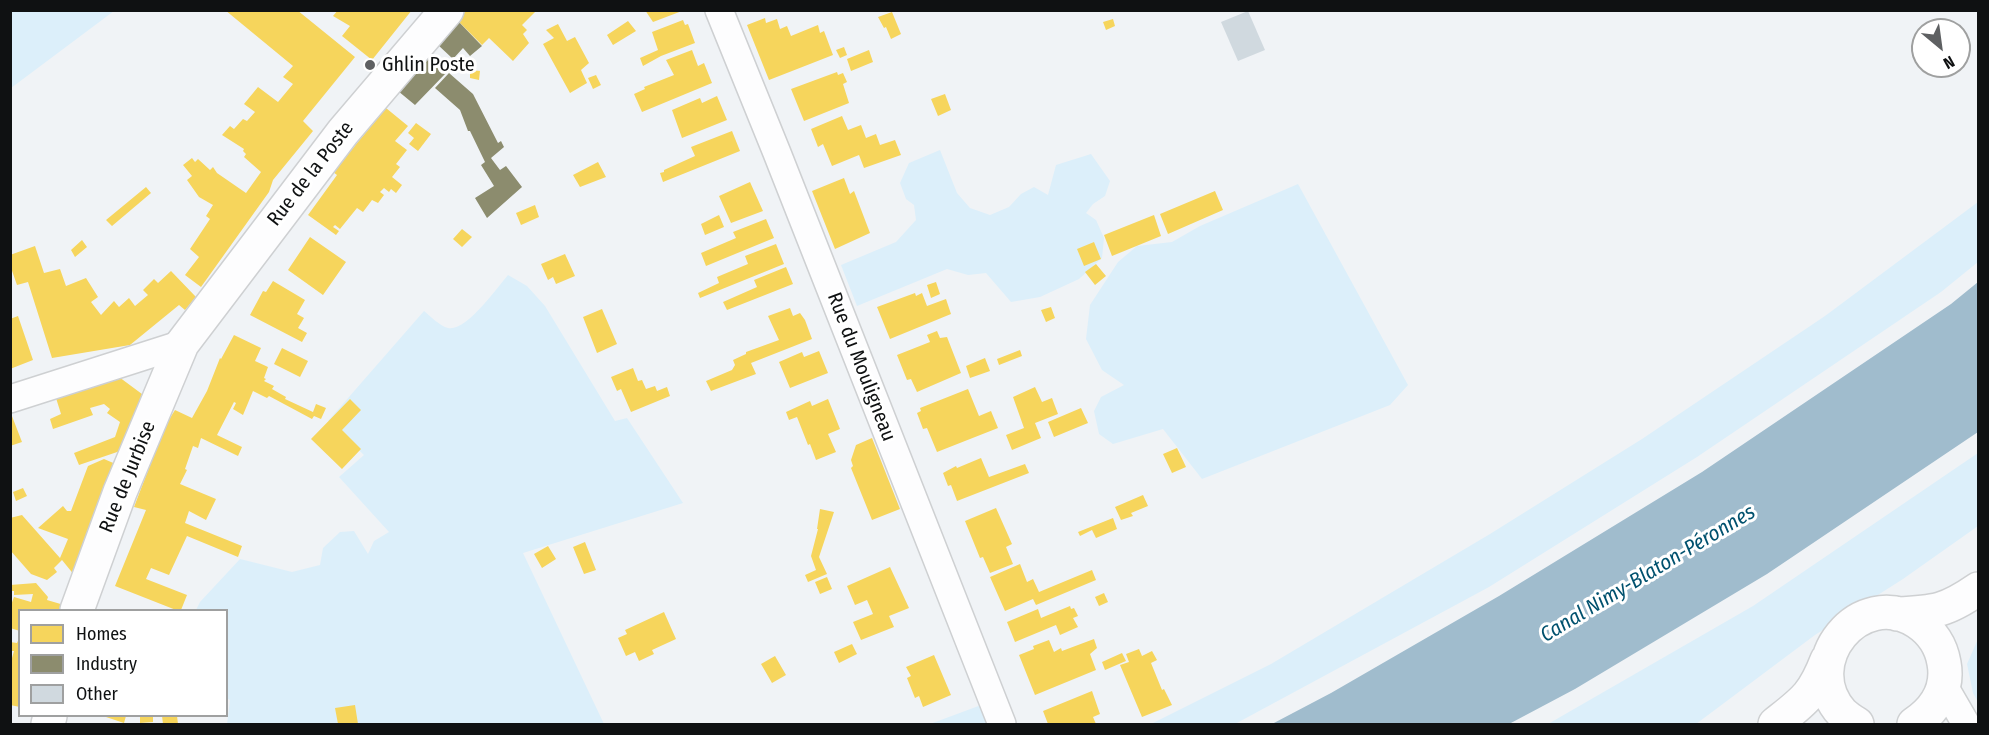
<!DOCTYPE html>
<html>
<head>
<meta charset="utf-8">
<style>
	body { margin:0 }
	#map { position:relative; width:1989px; height:735px; overflow:hidden; background:#f0f3f6; font-family:"Fira Sans Condensed",sans-serif }
	canvas { display:block }
	.frame { position:absolute; inset:0; border:12px solid #0f1112; pointer-events:none }
	.legend { position:absolute; left:18px; top:609px; width:210px; height:108px; box-sizing:border-box; background:#fff; border:2px solid #9fa0a0; margin:0; padding:8px 10px; list-style:none; font-size:18px; color:#0f1112 }
	.legend li { display:flex; align-items:center; gap:12px; height:30px }
	.legend b { width:30px; border:2px solid #9fa0a0 }
	.north { position:absolute; left:1911px; top:18px; width:60px; height:60px; box-sizing:border-box; background:#fff; border:2px solid #9fa0a0; border-radius:50%; rotate:151deg; font-size:16px; font-weight:700; line-height:24px; text-align:center; color:#0f1112 }
	.north::after { content:''; display:block; margin:auto; width:21px; height:27px; background:#5e6062; clip-path:polygon(50% 0,100% 100%,50% 72%,0 100%) }
</style>
</head>
<body>
<div id="map">
<canvas width="1989" height="735"></canvas>
<div class="frame"></div>
<ul class="legend">
<li><b style="height:16px;background:#f6d55c"></b>Homes</li>
<li><b style="height:16px;background:#8c8c6e"></b>Industry</li>
<li><b style="height:16px;background:#d0d9df"></b>Other</li>
</ul>
<div class="north">N</div>
</div>
<script>
const ctx = document.querySelector('canvas').getContext('2d');
ctx.lineJoin = 'round';
function fillPath(path, color) { ctx.fillStyle = color; ctx.fill(path, 'evenodd'); }
function stroke(path, color, width, dash) { ctx.strokeStyle = color; ctx.lineWidth = width; ctx.lineCap = dash ? 'butt' : 'round'; ctx.setLineDash(dash || []); ctx.stroke(path); }
function drawText(font, color, halo, rows, align = 'center') {
  ctx.font = font + ' "Fira Sans Condensed",sans-serif'; ctx.lineWidth = 6; ctx.setLineDash([]); ctx.textBaseline = 'middle'; ctx.strokeStyle = halo; ctx.fillStyle = color; for (const [text, x, y, turn = 0] of rows) {
    ctx.save(); ctx.translate(x, y); ctx.rotate((+turn || 0) * Math.PI / 180); ctx.textAlign = isNaN(turn) ? turn : align; if (halo) ctx.strokeText(text, 0, 0); ctx.fillText(text, 0, 0); ctx.restore();
  }
}
fillPath(new Path2D(`
	M11,10H114V11L11,88Z
	M940,150L957,193L970,208L990,215L1009,207L1021,194L1034,187L1048,195L1056,165L1091,154L1110,181L1105,196L1093,204L1086,213L1096,220L1104,238L1102,258L1079,279L1040,297L1011,302L986,273L968,275L947,269L857,306L841,265L896,242L916,220L914,205L906,199L900,183L909,163Z
	M1298,184L1408,385L1390,405L1202,479L1163,429L1113,444L1099,434L1094,411L1101,397L1124,385L1102,370L1086,339L1090,305L1118,262L1137,246L1172,242L1200,226Z
	M1978,202V262L1941,292L1697,457L1489,587L1235,724H1151L1271,664L1490,534L1642,439L1825,316Z
	M508,275L527,286L545,306L615,421L627,418L683,503L523,553L604,724H227L230,700L226,698V610H196L200,602L240,559L292,572L320,565L323,548L340,532L354,531L368,554L374,541L389,532L339,477L364,455L328,421L424,311C430,316 440,326 448,328C466,332 497,288 508,275Z
	M1978,453V526L1903,579L1815,635L1696,724H1548L1753,606Z
	M1978,639V702L1973,693L1967,664Z
	M992,701L1002,724H930Z`), '#dceffa');
fillPath(new Path2D(`
	M1978,282V432L1767,574L1575,689L1509,724H1272L1331,693L1499,596L1702,472L1951,304Z`), '#a0bccd');
fillPath(new Path2D(`
	M225,10H297L355,57L303,121L313,131L273,180L269,192L201,287L185,275L199,257L190,249L210,219L206,216L213,205L199,197L187,180L192,176L183,165L192,158L195,162L198,159L210,170L213,167L217,173L246,193L261,172L244,157L246,154L243,151L244,149L222,135L230,126L234,129L243,119L247,121L255,112L244,104L258,87L278,102L293,84L283,77L293,66Z
	M338,10H412L372,60L342,36L350,26L333,16Z
	M467,10H537L522,25L527,30L523,34L529,43L513,61L489,38L482,45L457,20Z
	M645,10H682V11L653,22Z
	M892,12L901,34L891,39L886,27L884,28L878,17Z
	M765,18L766,23L777,19L780,29L787,26L791,36L818,25L820,33L824,31L833,55L769,80L747,25Z
	M1113,19L1115,26L1106,30L1103,22Z
	M683,20L685,25L688,24L695,43L661,56L643,66L640,58L658,50L652,32Z
	M628,21L636,31L613,45L607,35Z
	M558,24L567,41L575,37L589,63L581,70L587,83L570,93L543,44L554,38L546,30Z
	M844,47L847,55L840,58L836,50Z
	M692,50L698,66L704,63L712,83L642,112L634,94L645,89L644,87L674,75L666,60Z
	M869,50L873,62L851,71L847,59Z
	M470,70L480,71L479,80L470,78Z
	M837,72L838,75L843,73L847,82L843,84L849,103L804,121L791,89Z
	M596,75L601,85L593,89L588,78Z
	M945,94L951,110L938,116L931,99Z
	M717,96L727,120L682,138L672,110L700,98L702,103Z
	M386,108L408,126L395,141L407,150L396,164L400,167L392,177L402,185L396,193L391,189L389,192L384,188L380,192L384,195L378,203L372,200L363,212L357,208L340,229L335,225L333,227L339,231L336,235L308,215L337,175L333,172Z
	M842,116L848,130L861,125L866,138L876,134L880,145L895,140L901,155L864,168L859,155L832,166L823,144L818,147L811,129Z
	M416,123L431,134L418,151L409,144L414,138L408,133Z
	M732,131L740,151L663,182L660,173L664,172V170L695,156L691,147Z
	M598,162L606,177L580,187L573,175Z
	M844,178L850,194L854,191L870,233L835,249L812,191Z
	M750,182L763,211L731,223L719,196Z
	M146,187L151,193L112,226L106,220Z
	M1215,191L1223,210L1168,234L1160,214Z
	M535,205L539,217L521,225L516,213Z
	M719,215L724,227L705,235L701,224Z
	M1154,215L1161,236L1112,256L1104,235Z
	M766,219L774,238L706,266L701,253L736,238L733,232Z
	M462,229L472,237L462,247L453,239Z
	M310,237L346,262L323,295L288,270Z
	M82,240L87,247L75,257L71,250Z
	M1094,242L1101,259L1084,266L1077,249Z
	M776,244L784,264L700,298L698,293L719,283L717,277L748,264L745,256Z
	M35,246L44,273L60,269L66,286L86,278L98,297L91,302L101,315L114,301L119,307L129,298L135,306L148,295L143,290L154,279L158,283L171,271L196,297L185,310L179,305L130,345L52,358L28,282L17,285L10,265V255Z
	M565,254L575,276L556,284L553,277L548,280L541,264Z
	M1096,264L1106,276L1095,285L1085,272Z
	M786,267L793,284L727,310L723,302L757,287L754,280Z
	M273,281L305,300L297,314L304,318L298,328L307,333L302,342L250,315L263,291L266,292Z
	M936,282L940,294L931,298L927,285Z
	M915,293L916,296L922,293L927,306L946,299L951,314L890,339L877,307Z
	M1051,307L1055,318L1046,322L1041,310Z
	M790,308L793,316L800,313L805,320L812,339L751,363L756,374L711,391L706,381L732,370L735,365L733,360L746,354V352L779,340L768,316Z
	M602,309L617,344L597,353L583,317Z
	M18,316L33,360L10,369V319Z
	M937,331L940,338L947,337L961,373L917,392L911,379L907,380L897,355L930,342L927,335Z
	M234,335L261,348L255,361L268,367L264,378L266,379L264,381L274,386L272,389L286,397L285,399L313,412L316,404L326,408L321,419L314,416L312,419L269,396L267,398L253,391L243,415L233,409L236,403L234,402L217,435L242,447L238,456L201,438L198,448L193,446L185,469L187,470L180,484L216,499L206,520L189,511L185,523L242,546L238,557L187,536L169,575L151,568L146,579L187,595L181,610H176L115,586L146,510L134,507L165,426L175,410L192,418L207,391L220,358L221,359Z
	M282,348L308,361L300,377L274,364Z
	M1020,350L1022,356L999,365L997,359Z
	M819,351L828,373L790,388L779,362L802,352L804,357Z
	M985,358L990,371L970,378L966,366Z
	M633,368L638,381L642,380L646,389L655,386L657,391L667,387L670,396L631,412L621,389L617,391L611,377Z
	M119,377L146,397L123,450L79,465L74,453L115,437L120,422L107,413L110,409L104,404L90,408L93,415L53,429L50,419L61,414L56,398Z
	M1035,387L1042,402L1052,398L1058,414L1035,423L1041,438L1012,450L1006,435L1024,428L1013,397Z
	M968,389L979,416L991,411L998,428L937,452L927,428L923,429L917,413L921,411L920,408Z
	M350,399L361,410L342,430L361,449L342,469L311,439Z
	M828,399L840,429L828,434L836,452L816,460L810,444L808,445L797,417L789,420L786,412L810,401L812,406Z
	M1081,408L1088,423L1054,437L1048,422Z
	M10,411L22,442L10,446Z
	M872,438L900,509L872,520L851,468L853,466L851,460L856,445Z
	M1177,448L1186,467L1172,473L1163,454Z
	M981,458L989,477L1025,464L1029,473L957,501L951,485L948,486L943,473L956,466L957,468Z
	M104,459L118,465L75,576L62,560L54,568L57,572L47,580L31,574L10,550V518L22,515L60,558L68,539L38,528L63,506L67,511H71L88,466Z
	M23,488L27,496L16,501L13,492Z
	M1143,495L1148,506L1131,513L1133,516L1121,520L1115,507Z
	M996,508L1012,544L1006,547L1013,564L990,573L983,557L980,558L965,521Z
	M820,509L834,512L819,557L827,574L808,582L805,575L816,570L811,556L818,529H817Z
	M1113,518L1117,529L1096,538L1092,530L1080,536L1078,532Z
	M585,542L596,570L584,574L573,547Z
	M548,546L556,559L542,568L534,554Z
	M1020,564L1027,582L1033,579L1039,592L1092,570L1096,580L1036,605L1033,599L1005,611L990,577Z
	M890,567L909,608L889,616L894,627L861,640L853,622L873,614L867,600L855,605L847,586Z
	M827,577L832,589L820,594L815,582Z
	M36,583L48,597L47,600L64,605L62,610H20V631L10,628L11,605L14,597L31,602L33,594L14,595V591H10V585Z
	M1104,593L1108,602L1099,606L1095,597Z
	M1070,606L1071,609L1074,608L1078,616L1073,618L1078,627L1060,635L1056,625L1015,642L1007,622L1038,609L1041,618Z
	M664,612L676,639L652,650L654,654L639,661L635,652L626,656L618,638L627,634L625,630Z
	M20,636V707L10,705V665L14,651H10V642L17,643Z
	M1094,639L1097,648L1090,654L1096,670L1035,695L1019,655L1034,649L1033,646L1049,640L1054,652L1061,648L1062,651Z
	M852,644L857,654L839,663L834,652Z
	M1139,649L1142,656L1152,651L1157,660L1151,663L1162,690L1164,689L1172,705L1142,717L1120,665L1129,662L1126,654Z
	M1122,653L1126,661L1105,670L1102,662Z
	M934,655L951,695L923,707L919,696L915,698L907,678L911,676L906,667Z
	M775,656L786,675L772,683L761,664Z
	M1092,691L1100,714L1093,717L1096,724H1048L1043,711Z
	M355,705L358,724H338L335,708Z
	M103,716H126L124,723Z
	M140,716H153V722L140,723Z
	M162,716H177L178,724H163Z`), '#f6d55c');
fillPath(new Path2D(`
	M457,20L482,46L470,56L463,48L453,59L437,44Z
	M427,56L447,72L415,105L398,91Z
	M449,73L473,94L498,143L501,141L504,147L491,158L500,170L506,166L522,187L487,218L475,198L494,186L481,165L485,162L470,131H468L460,110L435,88Z`), '#8c8c6e');
fillPath(new Path2D(`
	M1248,11L1265,50L1238,61L1221,22Z`), '#d0d9df');
const street = new Path2D(`
	M719,10L777,153L1002,724
	M10,399L182,344
	M1944,686L1966,724`);
const secondary = new Path2D(`
	M77,610L120,492L182,344L343,132L447,10
	M1897,614C1936,612 1946,611 1978,589
	M48,724L50,716
	M1775,724C1804,701 1813,696 1827,660
	M1857,724C1852,721 1846,717 1842,713C1797,663 1860,585 1917,622C1932,632 1941,645 1944,663C1949,690 1935,710 1914,724`);
stroke(street, '#ced0d2', 30);
stroke(secondary, '#ced0d2', 36);
stroke(street, '#fdfdfe', 27);
stroke(secondary, '#fdfdfe', 33);
for (const [x, y, r, color] of [
	[370,65,6,"#5e6062"]
]) { const dot = new Path2D(); dot.arc(x, y, r, 0, 2 * Math.PI); ctx.fillStyle = color; ctx.fill(dot); stroke(dot, '#fff', 2); }
drawText('20px', '#0f1112', '#fff', [
	["Ghlin Poste",382,65]
], 'left');
drawText('20px', '#0f1112', '#fff', [
	["Rue de la Poste",311,174,-52],
	["Rue du Mouligneau",861,367,69],
	["Rue de Jurbise",128,477,-68]
]);
drawText('italic 21px', '#00516e', '#fff', [
	["Canal Nimy-Blaton-Péronnes",1648,574,-31]
]);
</script>
</body>
</html>
